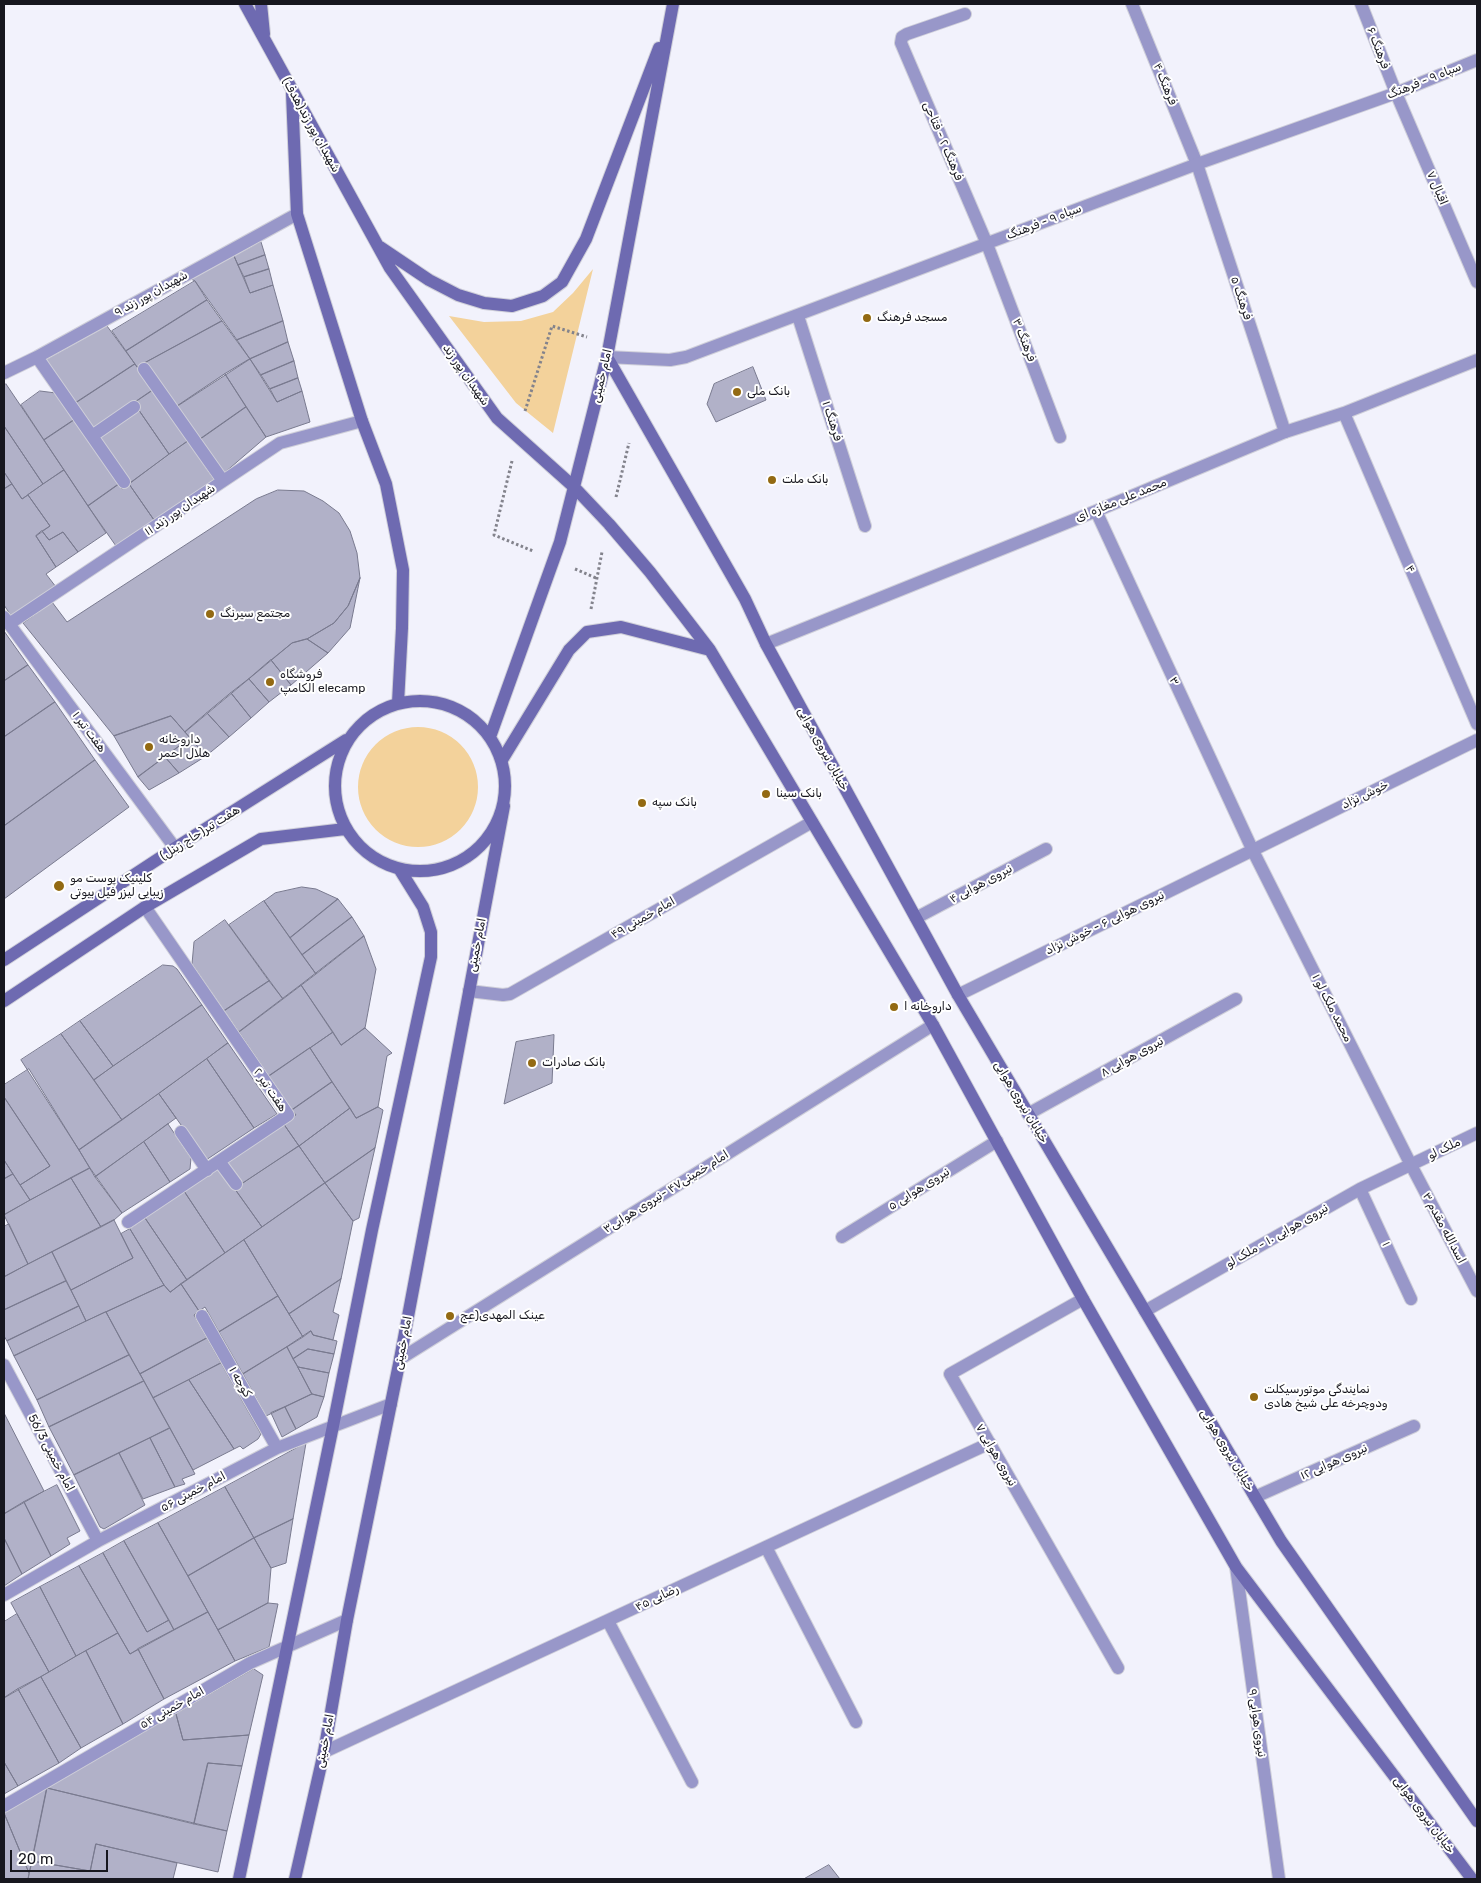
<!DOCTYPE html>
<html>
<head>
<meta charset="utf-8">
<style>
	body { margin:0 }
	#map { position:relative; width:1481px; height:1883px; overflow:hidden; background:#f2f2fc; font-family:Rubik,sans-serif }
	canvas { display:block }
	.frame { position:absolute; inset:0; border:5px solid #17171f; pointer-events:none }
	.scale { position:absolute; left:10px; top:1850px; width:98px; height:22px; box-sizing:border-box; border:2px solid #17171f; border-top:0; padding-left:6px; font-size:15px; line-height:18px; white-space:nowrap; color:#17171f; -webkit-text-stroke:4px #fff; paint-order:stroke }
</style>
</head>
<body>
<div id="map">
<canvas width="1481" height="1883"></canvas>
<div class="frame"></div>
<div class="scale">20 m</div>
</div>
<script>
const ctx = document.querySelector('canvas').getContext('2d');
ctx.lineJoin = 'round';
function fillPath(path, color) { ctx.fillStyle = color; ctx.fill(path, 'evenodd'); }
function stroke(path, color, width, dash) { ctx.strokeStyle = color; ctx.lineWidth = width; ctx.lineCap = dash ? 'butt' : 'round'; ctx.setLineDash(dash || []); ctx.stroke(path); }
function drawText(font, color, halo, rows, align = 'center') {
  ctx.font = font + ' Rubik,Vazirmatn,sans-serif'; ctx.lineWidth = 4; ctx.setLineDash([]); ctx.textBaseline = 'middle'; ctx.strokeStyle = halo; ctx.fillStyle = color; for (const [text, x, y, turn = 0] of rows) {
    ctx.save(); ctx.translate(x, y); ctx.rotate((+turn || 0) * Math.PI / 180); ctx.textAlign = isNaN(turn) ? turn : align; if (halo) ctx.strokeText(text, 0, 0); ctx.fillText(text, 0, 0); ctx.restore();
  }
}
fillPath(new Path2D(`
	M593,269L553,433L516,403L449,316L484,322L521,321L553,312L573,293Z
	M358 787a60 60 0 1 1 120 0a60 60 0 1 1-120 0Z`), '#f3d29b');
const building = new Path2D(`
	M261,242L265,255L238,265L234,256Z
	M265,255L269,269L244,277L238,265Z
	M234,256L250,293L273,285L283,321L237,340L195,281L191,279Z
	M269,269L273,285L250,293L244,277Z
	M195,281L207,300L126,351L112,331Z
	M207,300L222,321L137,367L126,351Z
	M222,321L250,359L176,407L145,363Z
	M283,321L288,342L250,359L237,340Z
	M107,326L135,364L74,404L44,361Z
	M288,342L294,361L261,375L250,359Z
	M250,359L277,402L302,391L310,422L266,437L225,374Z
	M294,361L298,378L270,389L261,375Z
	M135,364L153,390L92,431L74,404Z
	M753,367L766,400L716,422L707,404L714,384Z
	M225,374L246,407L199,440L176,407Z
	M298,378L302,391L277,402L270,389Z
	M6,384L64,470L43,484L4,426V386Z
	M153,390L188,441L169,454L134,403Z
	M40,391L56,393L74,420L44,440L21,405Z
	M246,407L266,437L223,474L199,440Z
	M138,409L169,454L129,484L98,436Z
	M74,420L119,484L88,506L44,440Z
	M4,426L43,484L22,499L4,472Z
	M188,441L215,481L154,520L129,484Z
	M64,470L106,533L78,552L63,532L49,540L42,531L50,526L28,495Z
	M4,472L12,484L4,489Z
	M12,484L22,499L28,495L50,526L36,536L56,567L46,574L56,587L12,617L4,605V489Z
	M119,484L122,489L129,484L154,520L116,546L88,506Z
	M278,490L304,491L323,501L339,513L350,531L357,553L360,578L348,606L334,623L307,639L292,643L185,732L171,716L114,736L23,623L52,602L67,622L256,499Z
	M42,531L49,540L63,532L78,552L56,567L36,536Z
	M360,578L350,628L328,653L307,639L334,623L348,606Z
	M4,631L28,665L4,681Z
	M307,639L328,653L291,685L271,660L292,643Z
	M271,660L291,685L269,702L249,679Z
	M28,665L55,702L4,737V681Z
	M249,679L269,702L251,718L231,693Z
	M231,693L251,718L229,737L207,713Z
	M55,702L95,760L4,826V737Z
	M207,713L229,737L206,756L185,732Z
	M171,716L190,738L138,777L114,736Z
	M190,738L206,756L179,773L165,757Z
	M165,757L179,773L149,790L138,777Z
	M95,760L129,807L4,899V826Z
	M302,887L316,889L338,899L290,938L264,901L275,893Z
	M338,899L352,917L302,955L290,938Z
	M264,901L316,974L283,999L229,925Z
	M352,917L364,936L316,974L302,955Z
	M225,920L269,981L224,1011L192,964L194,942Z
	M364,936L376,969L365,1028L341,1045L301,985Z
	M163,965L173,966L177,969L202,1005L113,1066L80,1021Z
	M269,981L283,999L239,1032L224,1011Z
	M301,985L333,1032L269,1076L239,1032Z
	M202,1005L228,1043L122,1120L94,1080Z
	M80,1021L113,1066L94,1080L61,1034Z
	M365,1028L392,1053L387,1056L378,1107L356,1118L310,1048L333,1032L341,1045Z
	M61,1034L122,1120L79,1150L21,1060Z
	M554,1035L552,1083L504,1104L516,1042Z
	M228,1043L277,1114L254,1128L207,1059Z
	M310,1048L332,1082L292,1110L269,1076Z
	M207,1059L254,1128L206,1160L159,1094Z
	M29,1069L90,1168L30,1200L20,1185L50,1166L4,1097V1085Z
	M332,1082L350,1108L299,1146L283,1123L296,1115L292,1110Z
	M159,1094L176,1118L95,1177L79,1150Z
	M4,1097L50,1166L20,1185L4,1160Z
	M378,1107L383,1110L375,1148L325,1183L299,1146L350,1108L356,1118Z
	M283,1123L299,1146L241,1184L225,1163Z
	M168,1124L191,1158L190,1169L170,1182L144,1142Z
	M144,1142L170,1182L122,1213L95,1177Z
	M299,1146L325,1183L262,1227L235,1189Z
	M375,1148L359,1218L353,1221L325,1183Z
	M4,1160L13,1174L4,1179Z
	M219,1167L262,1227L225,1253L184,1191Z
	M90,1168L122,1213L114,1220L101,1227L71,1178Z
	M13,1174L30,1200L4,1215V1179Z
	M71,1178L101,1227L28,1264L4,1215Z
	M325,1183L353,1221L341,1279L289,1314L244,1240Z
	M184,1191L225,1253L187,1280L145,1218Z
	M145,1218L187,1280L170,1292L164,1285L130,1229Z
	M114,1220L133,1258L71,1290L52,1252Z
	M9,1224L28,1264L4,1277V1227Z
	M130,1229L164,1285L86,1321L71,1290L133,1258L121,1234Z
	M244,1240L278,1296L219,1332L205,1307L199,1311L181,1284Z
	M52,1252L66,1281L4,1310V1277Z
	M341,1279L333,1312L339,1315L333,1340L313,1335L311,1331L303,1337L289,1314Z
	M66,1281L79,1306L7,1341L4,1336V1310Z
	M181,1284L199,1311L194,1315L207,1338L140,1374L106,1312L164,1285L170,1292Z
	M278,1296L303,1337L243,1374L219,1332Z
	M79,1306L86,1321L14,1356L7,1341Z
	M106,1312L129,1355L37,1400L14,1356Z
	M311,1331L313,1335L337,1341L334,1354L308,1349L293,1359L287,1347Z
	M207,1338L221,1363L153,1398L140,1374Z
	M287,1347L312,1394L266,1416L243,1374Z
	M308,1349L334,1354L329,1373L298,1367L293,1359Z
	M129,1355L144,1381L49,1427L37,1400Z
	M221,1363L261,1434L258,1439L243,1449L240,1446L234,1449L189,1380Z
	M298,1367L329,1373L324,1397L312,1394Z
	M189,1380L234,1449L193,1470L153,1398Z
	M144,1381L170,1428L74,1475L49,1427Z
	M312,1394L324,1397L317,1417L296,1429L285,1407Z
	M285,1407L296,1429L282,1437L271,1413Z
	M4,1413L44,1491L4,1514Z
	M170,1428L195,1474L182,1479L185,1484L175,1487L150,1438Z
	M150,1438L175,1487L143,1499L119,1453Z
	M306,1443L293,1519L254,1538L225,1487Z
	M119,1453L145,1505L104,1529L100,1527L74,1475Z
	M57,1485L80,1531L67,1538L70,1544L51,1556L24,1502Z
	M225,1487L254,1538L188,1576L158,1523Z
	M24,1502L51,1556L22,1574L4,1538V1514Z
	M293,1519L286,1563L271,1568L254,1538Z
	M158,1523L208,1612L174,1630L124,1541Z
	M4,1538L22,1574L4,1586Z
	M254,1538L271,1568L268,1603L218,1630L188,1576Z
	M124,1541L169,1620L147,1632L103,1553Z
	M103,1553L147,1632L169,1620L174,1630L130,1654L79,1566Z
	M79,1566L118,1633L76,1656L40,1587Z
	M40,1587L76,1656L49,1672L11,1603Z
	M268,1603L278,1604L269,1647L235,1661L218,1630Z
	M208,1612L235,1661L164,1699L138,1649Z
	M17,1614L49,1672L4,1698V1622Z
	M118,1633L130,1654L138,1649L164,1699L123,1724L86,1651Z
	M86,1651L123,1724L81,1748L41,1677Z
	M254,1669L263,1675L249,1735L183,1740L176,1714Z
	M41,1677L81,1748L59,1763L18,1689Z
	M18,1689L59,1763L18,1786L4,1762V1698Z
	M176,1714L183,1740L249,1735L242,1766L208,1763L194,1824L47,1788Z
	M4,1762L18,1786L4,1794Z
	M208,1763L242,1766L227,1831L194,1824Z
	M47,1788L227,1831L218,1872L96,1844L90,1871L32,1861Z
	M47,1788L32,1861L29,1873L4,1813Z
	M4,1813L29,1873L28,1879H4Z
	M96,1844L177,1863L173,1879H28L32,1861L90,1871Z
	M829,1865L840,1879H804Z`);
fillPath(building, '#b1b1c8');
stroke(building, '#797a8f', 1);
const service = new Path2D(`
	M1132,4L1197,164L1285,432
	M1361,4L1396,93
	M1411,1165L1477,1291
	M1083,1299L950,1374L1118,1668
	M766,1547L856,1722
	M608,1621L692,1782
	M324,1752L990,1443`);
const minor = new Path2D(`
	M965,14L907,34L902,37L901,43L987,244L1060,437
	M1396,93L1477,282
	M798,316L865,526
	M37,357L124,482
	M607,357L670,360L686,357L1197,164L1396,93L1477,60
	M144,369L223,481
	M4,373L37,357L297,214
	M1344,413L1477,724
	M92,436L134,407
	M1096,511L1253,851L1411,1165
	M4,617L175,848
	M9,624L280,443L362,421
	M766,644L1096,511L1285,432L1344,413L1477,360
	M916,918L1046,849
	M469,991L503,995L510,994L812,822
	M958,995L1477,740
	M1028,1114L1236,999
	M181,1132L207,1170
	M219,1161L236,1184
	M1360,1189L1411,1299
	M128,1222L288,1115L145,907
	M842,1237L997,1141
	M1145,1311L1360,1189L1477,1133
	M202,1316L277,1448
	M400,1359L933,1025
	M4,1365L98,1541
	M1255,1497L1414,1426
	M1236,1567L1279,1879
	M4,1595L98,1541L277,1448L391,1404
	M4,1806L250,1663L347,1620`);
const secondary = new Path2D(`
	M245,4L390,268L497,418L574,487L609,524L650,572L710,650L933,1025L1083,1299L1236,1567L1472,1879
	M261,4L264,34
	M292,93L297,214L362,421L386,484L403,570L402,628L398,703
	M380,247L429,280L458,295L484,303L512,306L543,296L562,282L586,239L659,48
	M607,357L745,599L766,644L958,995L1281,1541L1477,1821
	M335 786a85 85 0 1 1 170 0a85 85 0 1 1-170 0Z
	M490,737L560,542L607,357L673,4
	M502,760L569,650L587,632L621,627L710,650
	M4,960L175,848L346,740
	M4,1001L145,907L261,839L345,829
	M239,1879L333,1426L372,1230L431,957V932L423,907L400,870
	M295,1879L324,1752L347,1620L400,1359L504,806`);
stroke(service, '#cfcfd9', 14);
stroke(minor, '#cfcfd9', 14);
stroke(secondary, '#cfcfd9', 14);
stroke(new Path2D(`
	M525,411L552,326L587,337
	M512,461L494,535L533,551
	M616,497L629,443
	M575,569L596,578
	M591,609L602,552`), '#83838c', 3, [2.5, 2.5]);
stroke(service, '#9897c9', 12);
stroke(minor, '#9897c9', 12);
stroke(secondary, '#6e6ab1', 12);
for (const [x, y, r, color] of [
	[867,318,5,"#936a13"],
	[737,392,5,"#936a13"],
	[772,480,5,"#936a13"],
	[210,614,5,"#936a13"],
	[270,682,5,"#936a13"],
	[149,747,5,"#936a13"],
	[766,794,5,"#936a13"],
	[642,803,5,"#936a13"],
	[59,886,6,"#936a13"],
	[894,1007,5,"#936a13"],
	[532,1063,5,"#936a13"],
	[450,1316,5,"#936a13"],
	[1254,1397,5,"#936a13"]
]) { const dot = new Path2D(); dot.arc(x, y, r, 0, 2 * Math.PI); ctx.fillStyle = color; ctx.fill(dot); stroke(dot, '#fff', 2); }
drawText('12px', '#17171f', '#fff', [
	["فرهنگ ۶",1378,48,69],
	["سپاه ۹ - فرهنگ",1424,81,-22],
	["فرهنگ ۴",1165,84,68],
	["شهیدان پور زند(هدف)",311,125,61],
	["فرهنگ ۲ - فتاحی",943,141,67],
	["۷ اقبال",1437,188,67],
	["سپاه ۹ - فرهنگ",1044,222,-21],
	["شهیدان پور زند ۹",151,294,-29],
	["فرهنگ ۵",1241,298,72],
	["فرهنگ ۳",1024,340,69],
	["شهیدان پور زند",466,375,55],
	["امام خمینی",602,376,-77],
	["فرهنگ ۱",832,421,72],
	["محمد علی مغازه ای",1121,500,-22],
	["شهیدان پور زند ۱۱",180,510,-34],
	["۴",1410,569,67],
	["۳",1174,681,65],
	["هفت تیر ۱",89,732,53],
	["خیابان نیروی هوایی",823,749,61],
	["خوش نژاد",1365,795,-26],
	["هفت تیر(حاج زینل)",200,833,-32],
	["نیروی هوایی ۴",981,884,-28],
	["امام خمینی ۴۹",643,918,-30],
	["نیروی هوایی ۶ - خوش نژاد",1105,923,-26],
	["امام خمینی",477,945,-79],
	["۱ محمد ملک لو",1332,1008,63],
	["نیروی هوایی ۸",1132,1057,-29],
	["هفت تیر ۲",270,1090,56],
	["خیابان نیروی هوایی",1021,1102,59],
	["ملک لو",1444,1149,-26],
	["نیروی هوایی ۵",919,1189,-32],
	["امام خمینی۴۷ -نیروی هوایی۳",666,1192,-32],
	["۳ اسدالله مقدم",1444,1228,62],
	["نیروی هوایی ۱۰ - ملک لو",1277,1236,-30],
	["۱",1386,1244,65],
	["امام خمینی",403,1343,-79],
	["کوچه ۱",240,1382,60],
	["خیابان نیروی هوایی",1227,1450,59],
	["امام خمینی 56/3",51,1453,62],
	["نیروی هوایی ۷",996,1455,60],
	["نیروی هوایی ۱۲",1334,1462,-24],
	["امام خمینی ۵۶",193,1492,-28],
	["رضایی ۴۵",657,1598,-25],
	["امام خمینی ۵۴",172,1708,-30],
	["نیروی هوایی ۹",1257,1723,82],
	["امام خمینی",325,1741,-79],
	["خیابان نیروی هوایی",1424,1815,53]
]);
drawText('12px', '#17171f', '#fff', [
	["مسجد فرهنگ",877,318],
	["بانک ملی",747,392],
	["بانک ملت",782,480],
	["مجتمع سیرنگ",220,614],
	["فروشگاه",280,675],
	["الکامپ elecamp",280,689],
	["داروخانه",159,740],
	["هلال احمر",159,754],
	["بانک سینا",776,794],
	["بانک سپه",652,803],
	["کلینیک پوست مو",70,879],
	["زیبایی لیزر فیل بیوتی",70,893],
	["داروخانه ا",904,1007],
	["بانک صادرات",542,1063],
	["عینک المهدی(عج",460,1316],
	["نمایندگی موتورسیکلت",1264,1390],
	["ودوچرخه علی شیخ هادی",1264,1404]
], 'left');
</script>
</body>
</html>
